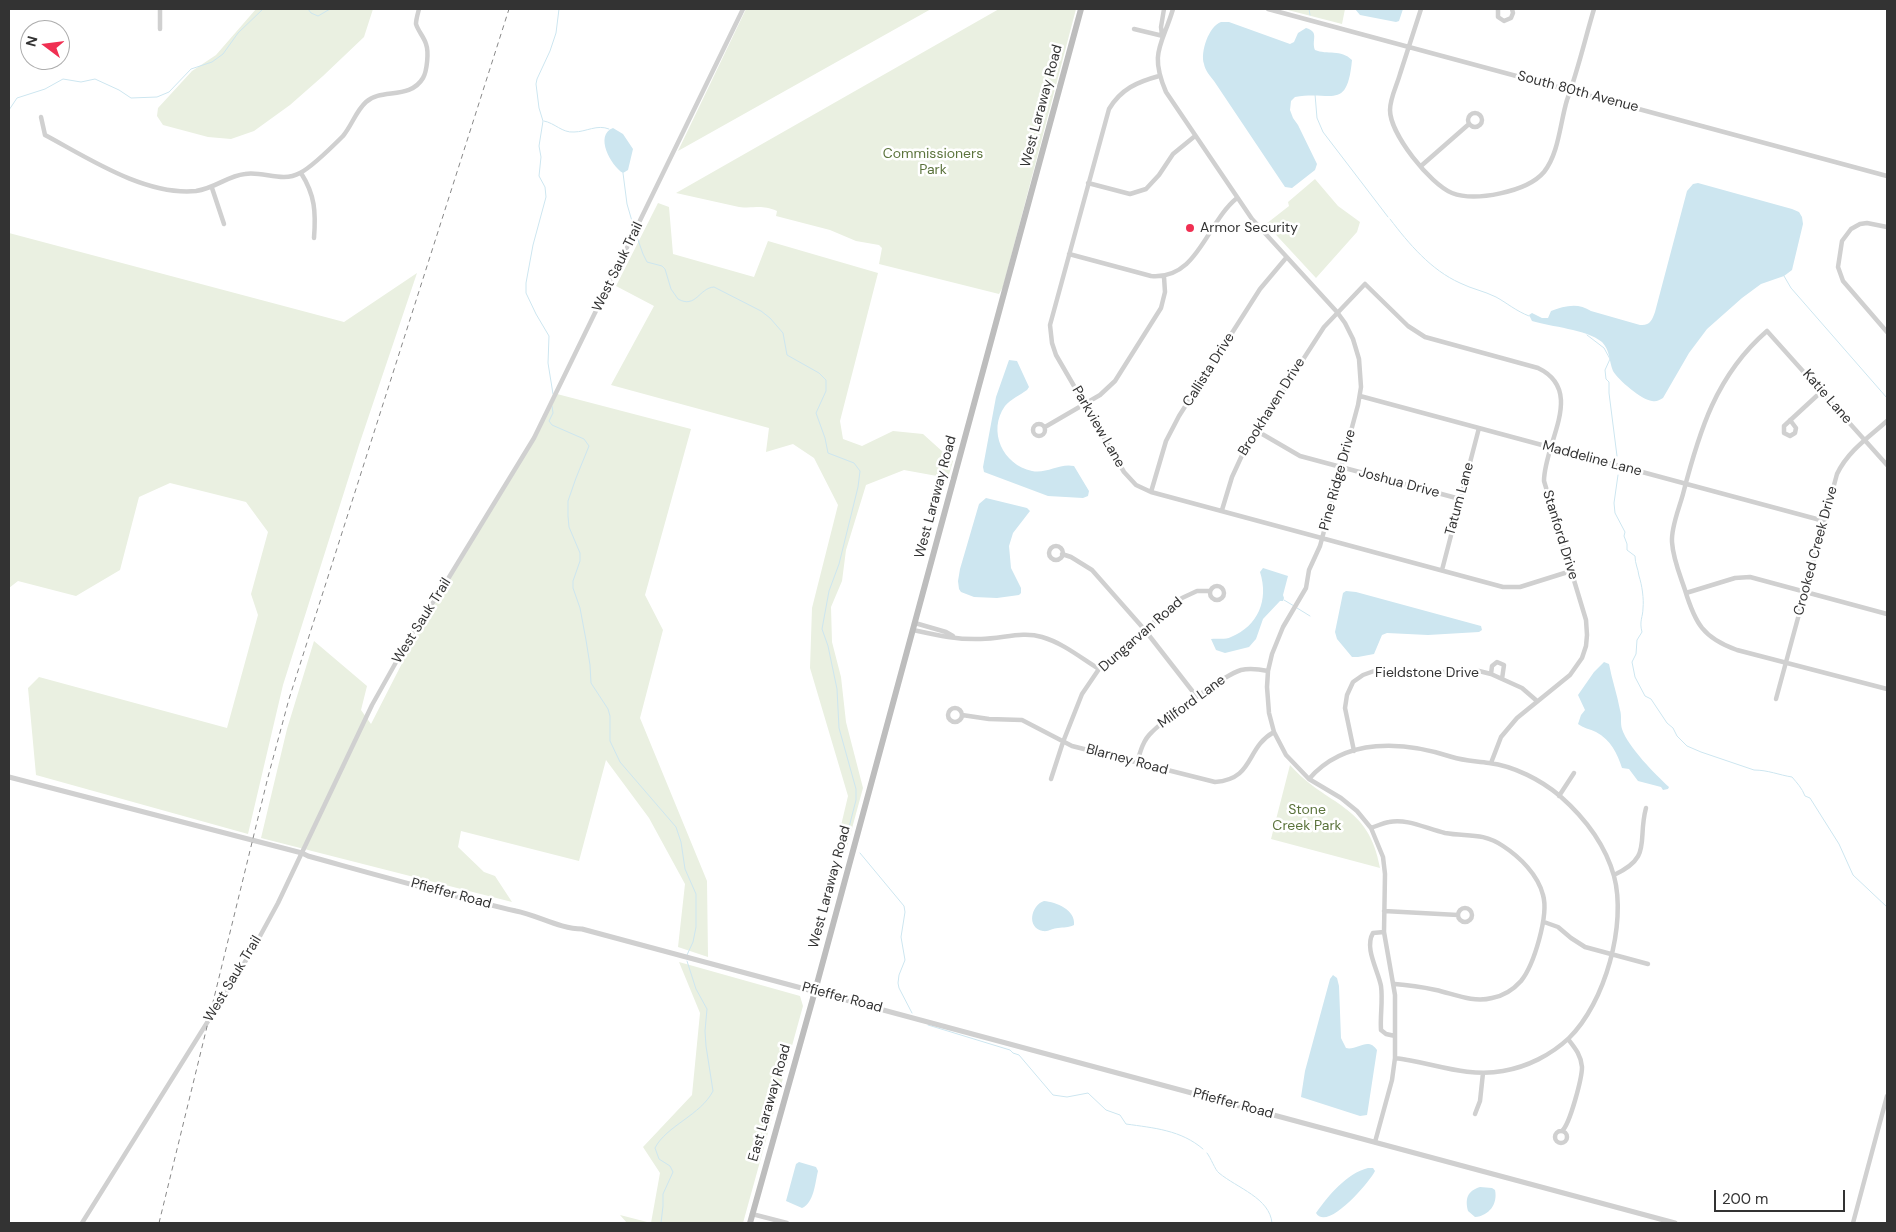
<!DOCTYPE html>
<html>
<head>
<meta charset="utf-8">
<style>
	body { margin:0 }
	#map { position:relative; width:1896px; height:1232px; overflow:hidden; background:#fff; font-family:"DM Sans",sans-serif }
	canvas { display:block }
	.frame { position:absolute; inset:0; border:10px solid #333; pointer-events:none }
	.north { position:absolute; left:20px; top:20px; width:50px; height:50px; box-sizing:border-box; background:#fff; border:1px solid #adadad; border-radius:50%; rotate:285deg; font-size:14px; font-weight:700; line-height:20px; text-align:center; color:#333 }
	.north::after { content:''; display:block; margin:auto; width:18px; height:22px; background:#f02f52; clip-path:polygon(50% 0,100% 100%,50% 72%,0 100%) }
	.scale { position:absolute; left:1714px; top:1190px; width:131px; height:22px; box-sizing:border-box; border:2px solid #333; border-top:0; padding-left:6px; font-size:15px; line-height:18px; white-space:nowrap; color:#333; -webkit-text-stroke:4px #fff; paint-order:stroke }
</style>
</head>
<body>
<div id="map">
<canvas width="1896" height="1232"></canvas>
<div class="frame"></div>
<div class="north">N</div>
<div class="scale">200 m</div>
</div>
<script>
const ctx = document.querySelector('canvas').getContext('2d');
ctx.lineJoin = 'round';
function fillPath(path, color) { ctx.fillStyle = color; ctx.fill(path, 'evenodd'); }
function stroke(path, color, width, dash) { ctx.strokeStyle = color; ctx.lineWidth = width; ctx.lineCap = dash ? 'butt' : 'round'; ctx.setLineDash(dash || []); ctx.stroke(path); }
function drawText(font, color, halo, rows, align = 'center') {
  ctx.font = font + ' "DM Sans",sans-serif'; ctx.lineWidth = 5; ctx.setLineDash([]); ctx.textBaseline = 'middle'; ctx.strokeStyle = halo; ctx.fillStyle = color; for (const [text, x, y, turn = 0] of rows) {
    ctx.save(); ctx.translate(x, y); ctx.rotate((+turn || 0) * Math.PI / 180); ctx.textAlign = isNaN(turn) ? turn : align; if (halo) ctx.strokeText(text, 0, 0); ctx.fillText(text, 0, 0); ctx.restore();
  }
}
fillPath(new Path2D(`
	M256,9H373L364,37L323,76L290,105L254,131L231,139L208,137L163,125L157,116L158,108L192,71L216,55Z
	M746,9H931L678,151Z
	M999,9H1076L1003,287L999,294L879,264L882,248L879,245L856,241L830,230L776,216L777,211C760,204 755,209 739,207L676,193Z
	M1284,9H1345L1342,24Z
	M1315,179L1338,206L1360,222L1357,232L1316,278L1266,224L1289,206L1288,202Z
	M658,203L669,207L673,254L754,277L768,241L878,273L840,421L843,439L862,446L893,431L923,434L953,461L948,478L904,470L866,485L846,550L842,581L831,607L832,642L841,677L846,722L863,788L845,854L839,834L848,796L810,668L812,608L838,505L814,458L793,444L766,452L769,428L611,385L654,306L616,286Z
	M9,233L344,322L417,273L359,445L283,685L248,834L36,775L28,688L39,677L227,728L258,615L251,594L268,532L246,502L170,483L139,497L120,570L76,596L18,581L9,588Z
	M557,394L691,429L645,595L663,630L640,718L707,881L708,957L678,947L685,884L649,818L606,760L579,861L461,831L458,847L484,872L495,876L512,902L261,838L287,729L314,641L367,686L361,710L371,724L418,632L532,441Z
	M1290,765C1327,807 1369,803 1380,868L1271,839Z
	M679,962L800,996L803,1006L743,1223H627L620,1215L651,1223L660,1173L643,1147L692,1095L700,1013Z`), '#eaf0e1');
fillPath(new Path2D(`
	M1355,9H1403L1399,21L1396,22L1360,15Z
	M1221,22H1229L1290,44L1294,42L1298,33L1306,28C1320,32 1311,40 1315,50C1327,55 1341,49 1352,60C1347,112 1332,90 1295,97L1291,101L1290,110L1293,118L1298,125L1317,164L1315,170L1292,188L1285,187L1214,81C1210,76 1205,70 1204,64C1200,52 1209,26 1221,22Z
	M613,128L623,134L633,149L628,170L623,173C611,166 594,135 613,128Z
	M1698,183L1792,209L1799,212L1802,217L1803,224L1792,270L1784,276L1761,284L1742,298L1707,329L1689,353L1663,398C1659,400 1657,402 1652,401C1642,400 1618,380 1613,371C1609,361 1610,350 1602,342C1586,329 1551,327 1532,321L1529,315L1532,313L1542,318H1548L1551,311C1564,306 1578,302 1591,311L1640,325C1650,326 1652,320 1655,312L1687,191L1693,184Z
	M1009,360L1017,361L1029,387L1027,390C1020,395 1011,399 1005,406C987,431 1003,465 1032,471C1047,474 1059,463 1074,466L1089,491L1088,496L1083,498L1048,496L984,472L983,467L996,397Z
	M986,498L1027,508L1030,511L1013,533L1009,546L1011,568L1021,588V593L1019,595L997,598L974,597L961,592L959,589L958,581L960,569L979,504Z
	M1263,568L1288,576L1283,595L1284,598L1283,601H1280L1263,619L1256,639L1249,647L1225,653L1216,650L1211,639C1218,638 1225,640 1231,637C1258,626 1269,600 1260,572Z
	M1346,591L1356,592L1481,626L1482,630L1479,632L1428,635L1387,633L1382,635L1374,654L1358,657H1352L1337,639L1335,632L1343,593Z
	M1604,662L1609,664C1612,680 1617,694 1620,710C1622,716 1620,723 1622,729C1628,747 1655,774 1669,787L1668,789L1663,790L1661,787L1638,781L1629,769L1622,768C1617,753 1611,740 1596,732C1590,729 1583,728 1578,724L1581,715L1585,710L1578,695L1594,672Z
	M1044,901C1056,902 1076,910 1074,925C1068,928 1064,927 1058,928C1053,928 1048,932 1043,931C1026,928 1031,905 1044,901Z
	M1333,975L1337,978L1339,986L1341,1038L1346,1048C1357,1051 1368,1036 1377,1050L1368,1109L1367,1115L1360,1116L1301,1097L1305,1071L1330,979Z
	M799,1162L816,1167L818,1171C815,1183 814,1203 802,1208L786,1201L796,1164Z
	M1368,1168H1373L1375,1171C1369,1183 1327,1232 1316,1213C1328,1196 1347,1173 1368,1168Z
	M1480,1187L1492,1188L1495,1190C1498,1204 1489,1216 1475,1217L1468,1211C1465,1199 1467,1191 1480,1187Z`), '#cde6f0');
stroke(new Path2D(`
	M308,9L311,13L318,16L330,9
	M1309,9L1310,15
	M1315,94L1317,118L1323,132L1388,217
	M9,110L17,98L45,89L63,79L81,82L95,79L119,90L131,98L157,97L169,92L191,69L212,62L223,54L238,33L263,9
	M544,121C555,123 562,133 574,132C586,132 597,124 609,129
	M623,173L627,204L634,228
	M1390,219C1409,244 1431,270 1460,283C1472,289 1484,291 1496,297C1507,303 1516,311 1529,316
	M637,237L643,254L647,262L662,266L665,269L671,289L678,299C696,309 699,288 714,287L761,311L770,318L783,333L787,355L819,373L826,380V391L816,413L825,438L828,453L854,463L860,471L858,487L839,564L829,591L822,629L828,646L837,689L839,728L856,789V800L847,835L848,838
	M1784,276L1791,288L1887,398
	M1587,335L1604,348L1610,359L1605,370L1606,379L1609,382V393L1617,456
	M553,394L548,363L549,336L536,314L526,293V283L533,245L546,197L545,187L539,176L541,157L539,146L543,121L539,108L536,84L537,79L550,51L556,33L559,9
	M552,406L553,413L549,421L552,425L584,439L589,446L576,478L568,501V516L569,527L580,553V561L573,581V588L580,608L586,640L590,665L591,683L608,709L610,716V741L620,762L676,827L681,842L685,869L696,894V927L693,942L687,955
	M1618,475L1614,503L1615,513L1625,532L1624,536L1627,544V550L1635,556C1635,564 1638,568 1639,576C1642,585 1644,599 1643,608C1643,617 1639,621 1642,632L1637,640L1636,654L1632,662L1635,677L1645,696L1651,699L1667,723L1673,728L1677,736L1687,746L1701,752L1754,770C1768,770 1779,775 1792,777C1797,783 1802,788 1805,796L1810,798L1839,844L1853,875L1887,907
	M1284,600L1294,606
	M1297,608L1310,616
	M860,853L904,906L905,912L901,937L905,960L899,975L898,983L899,988L912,1013
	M928,1025L1010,1050L1013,1053L1019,1055L1053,1095L1067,1097L1088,1093L1106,1110L1120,1115L1126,1124C1154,1128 1181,1130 1203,1149
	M1207,1153C1211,1158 1215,1170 1219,1173C1237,1188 1270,1198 1272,1223
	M661,1223L663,1206V1194L673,1172L670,1166L659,1159L655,1148C666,1126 701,1115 713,1091L706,1046L705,1031L707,1009L696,989L687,961`), '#cde6f0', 1);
stroke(new Path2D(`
	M1173,9C1162,46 1149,52 1166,92L1252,219L1337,312L1345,323L1353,339L1359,359L1361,387L1358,405L1320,546L1309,570L1306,588L1283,627L1272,654L1268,671L1267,687L1269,713L1274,732L1286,755L1309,779L1341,798L1357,811L1371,828L1383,857L1385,874L1384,932L1395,995V1058L1392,1080L1375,1142
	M1268,9L1887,176
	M1421,9C1414,31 1407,52 1400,74C1397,85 1390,98 1390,110C1390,134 1430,184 1452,193C1475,202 1527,192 1544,172C1559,153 1560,123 1567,100C1578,70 1585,39 1594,9
	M1498,9V17L1504,21L1511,18L1513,13L1512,9
	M160,29V9
	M1134,29L1163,36
	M1162,35L1161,27L1164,9
	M1159,76C1137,82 1121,89 1109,109L1050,325L1052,343L1056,355L1124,472L1136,485L1151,492L1503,587H1520L1571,571
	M1468 120a7 7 0 1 1 14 0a7 7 0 1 1-14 0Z
	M41,117L45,135C88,158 145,196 196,191C216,188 227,176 245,174C264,171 282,183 300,173C310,168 334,145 343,136C352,125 356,111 366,102C381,88 410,100 423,78C427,71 429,52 426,44C424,37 418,31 416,24C416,19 418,13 419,9
	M1421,166L1469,124
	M301,173C315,195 316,212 314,238
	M1088,183L1130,194L1146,189L1159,175L1173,154L1195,136
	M212,188L224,224
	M1887,227L1867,223L1860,224L1851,229L1842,241L1838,267L1843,281L1887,332
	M1069,254L1151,276C1198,280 1206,223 1237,198
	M1360,396L1824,521
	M1790,420L1796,428L1795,433L1790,436L1784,433V426L1822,391
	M1033 430a6 6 0 1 1 12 0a6 6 0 1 1-12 0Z
	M1045,427L1100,395L1115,381L1161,308L1165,292L1164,277
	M1257,431L1300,456L1460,499
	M1887,465L1767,331C1716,375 1699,432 1683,494C1679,509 1671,527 1672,542C1673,559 1680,575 1685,590C1695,623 1703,638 1737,650L1887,689
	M1151,492L1166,441L1179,416L1260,289L1286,258
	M1222,510L1232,477L1244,451L1324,327L1365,284L1408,326L1425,337L1538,368C1586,391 1544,443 1544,481L1586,620L1587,635L1586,646L1582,658L1570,675L1517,718L1501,737L1491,763
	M1049 553a7 7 0 1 1 14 0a7 7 0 1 1-14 0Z
	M1062,554L1071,557L1092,570L1144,629L1197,697
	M1442,570L1479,428
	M1210 593a7 7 0 1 1 14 0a7 7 0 1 1-14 0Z
	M1686,593L1735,578L1750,577L1887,614
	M915,623L946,632L953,636
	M913,630C936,635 958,640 981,639C1002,639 1022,631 1042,637C1063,643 1081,658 1099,669
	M1491,674L1492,666L1497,662L1504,665L1502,679
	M1776,699L1837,474C1848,451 1869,437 1887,421
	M948 715a7 7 0 1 1 14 0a7 7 0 1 1-14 0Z
	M962,715L989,719L1022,720L1072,746L1215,782C1255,779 1245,748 1274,732
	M1354,751L1345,708L1347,695L1353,682L1363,675L1374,671L1447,672L1479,671L1491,674L1522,688L1537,701
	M1137,763C1140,752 1143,740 1152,732C1165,719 1224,675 1241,670C1250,668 1258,669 1268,671
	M1051,779L1063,742L1082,694L1099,669L1182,598L1197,591H1210
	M1309,779C1345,737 1404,741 1452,757C1464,761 1477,761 1489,763C1514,766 1541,780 1560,796C1585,818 1605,844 1614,876C1627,924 1605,1003 1569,1038C1551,1055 1527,1067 1503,1071C1466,1078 1431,1062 1395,1058
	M1559,796L1574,773
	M1371,828C1377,826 1383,823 1389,822C1407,818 1427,829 1445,833C1467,837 1482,832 1503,846C1520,857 1538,875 1543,895C1549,915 1534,965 1521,981C1513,990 1503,996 1492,998C1473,1003 1454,994 1436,990C1422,987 1409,985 1395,984
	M1614,875C1653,857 1637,841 1646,808
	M1458 915a7 7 0 1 1 14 0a7 7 0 1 1-14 0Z
	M1384,911L1458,915
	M1544,922L1558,927L1571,938L1585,947L1648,964
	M1384,932L1373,933C1364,948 1378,970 1381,986C1383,1001 1380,1015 1381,1030L1386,1034L1395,1036
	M1475,1114L1480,1101L1483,1073
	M1555 1137a6 6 0 1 1 12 0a6 6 0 1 1-12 0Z
	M1562,1131C1570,1124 1582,1078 1582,1067C1581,1055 1575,1048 1568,1039
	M752,1214L787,1223
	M82,1223L253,949L278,903L372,705L413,632L440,592L534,438L743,9
	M1853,1223L1887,1096`), '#d0d0d0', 4.5);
stroke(new Path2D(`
	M9,777L302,853L308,856C377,875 447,895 516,911C537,915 560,929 582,929L1675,1223`), '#d0d0d0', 5);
stroke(new Path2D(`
	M750,1223L815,991L1081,9`), '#bdbdbd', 6);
stroke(new Path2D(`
	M159,1223L268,777L289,699L509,9`), '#888', 1, [5, 4]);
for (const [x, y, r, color] of [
	[1190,228,5,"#f02f52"]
]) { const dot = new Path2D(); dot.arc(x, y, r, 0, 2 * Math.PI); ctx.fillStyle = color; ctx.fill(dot); stroke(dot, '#fff', 2); }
drawText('14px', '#333', '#fff', [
	["South 80th Avenue",1578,92,15],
	["West Laraway Road",1042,106,-75],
	["West Sauk Trail",618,267,-64],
	["Callista Drive",1209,370,-58],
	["Katie Lane",1827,397,49],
	["Brookhaven Drive",1272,407,-58],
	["Parkview Lane",1098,427,60],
	["Maddeline Lane",1592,459,15],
	["Pine Ridge Drive",1338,480,-75],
	["Joshua Drive",1399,483,15],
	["West Laraway Road",936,497,-75],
	["Tatum Lane",1460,499,-75],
	["Stanford Drive",1560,535,73],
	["Crooked Creek Drive",1816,551,-75],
	["West Sauk Trail",422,621,-58],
	["Dungarvan Road",1141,635,-41],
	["Fieldstone Drive",1427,673],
	["Milford Lane",1192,702,-36],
	["Blarney Road",1127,760,15],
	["West Laraway Road",830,887,-75],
	["Pfieffer Road",451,894,15],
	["West Sauk Trail",233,979,-59],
	["Pfieffer Road",842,998,15],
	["East Laraway Road",770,1103,-74],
	["Pfieffer Road",1233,1104,15]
]);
drawText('14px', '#5b733c', '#fff', [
	["Commissioners",933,154],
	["Park",933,170],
	["Stone",1307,810],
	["Creek Park",1307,826]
]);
drawText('14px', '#333', '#fff', [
	["Armor Security",1200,228]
], 'left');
</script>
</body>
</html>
